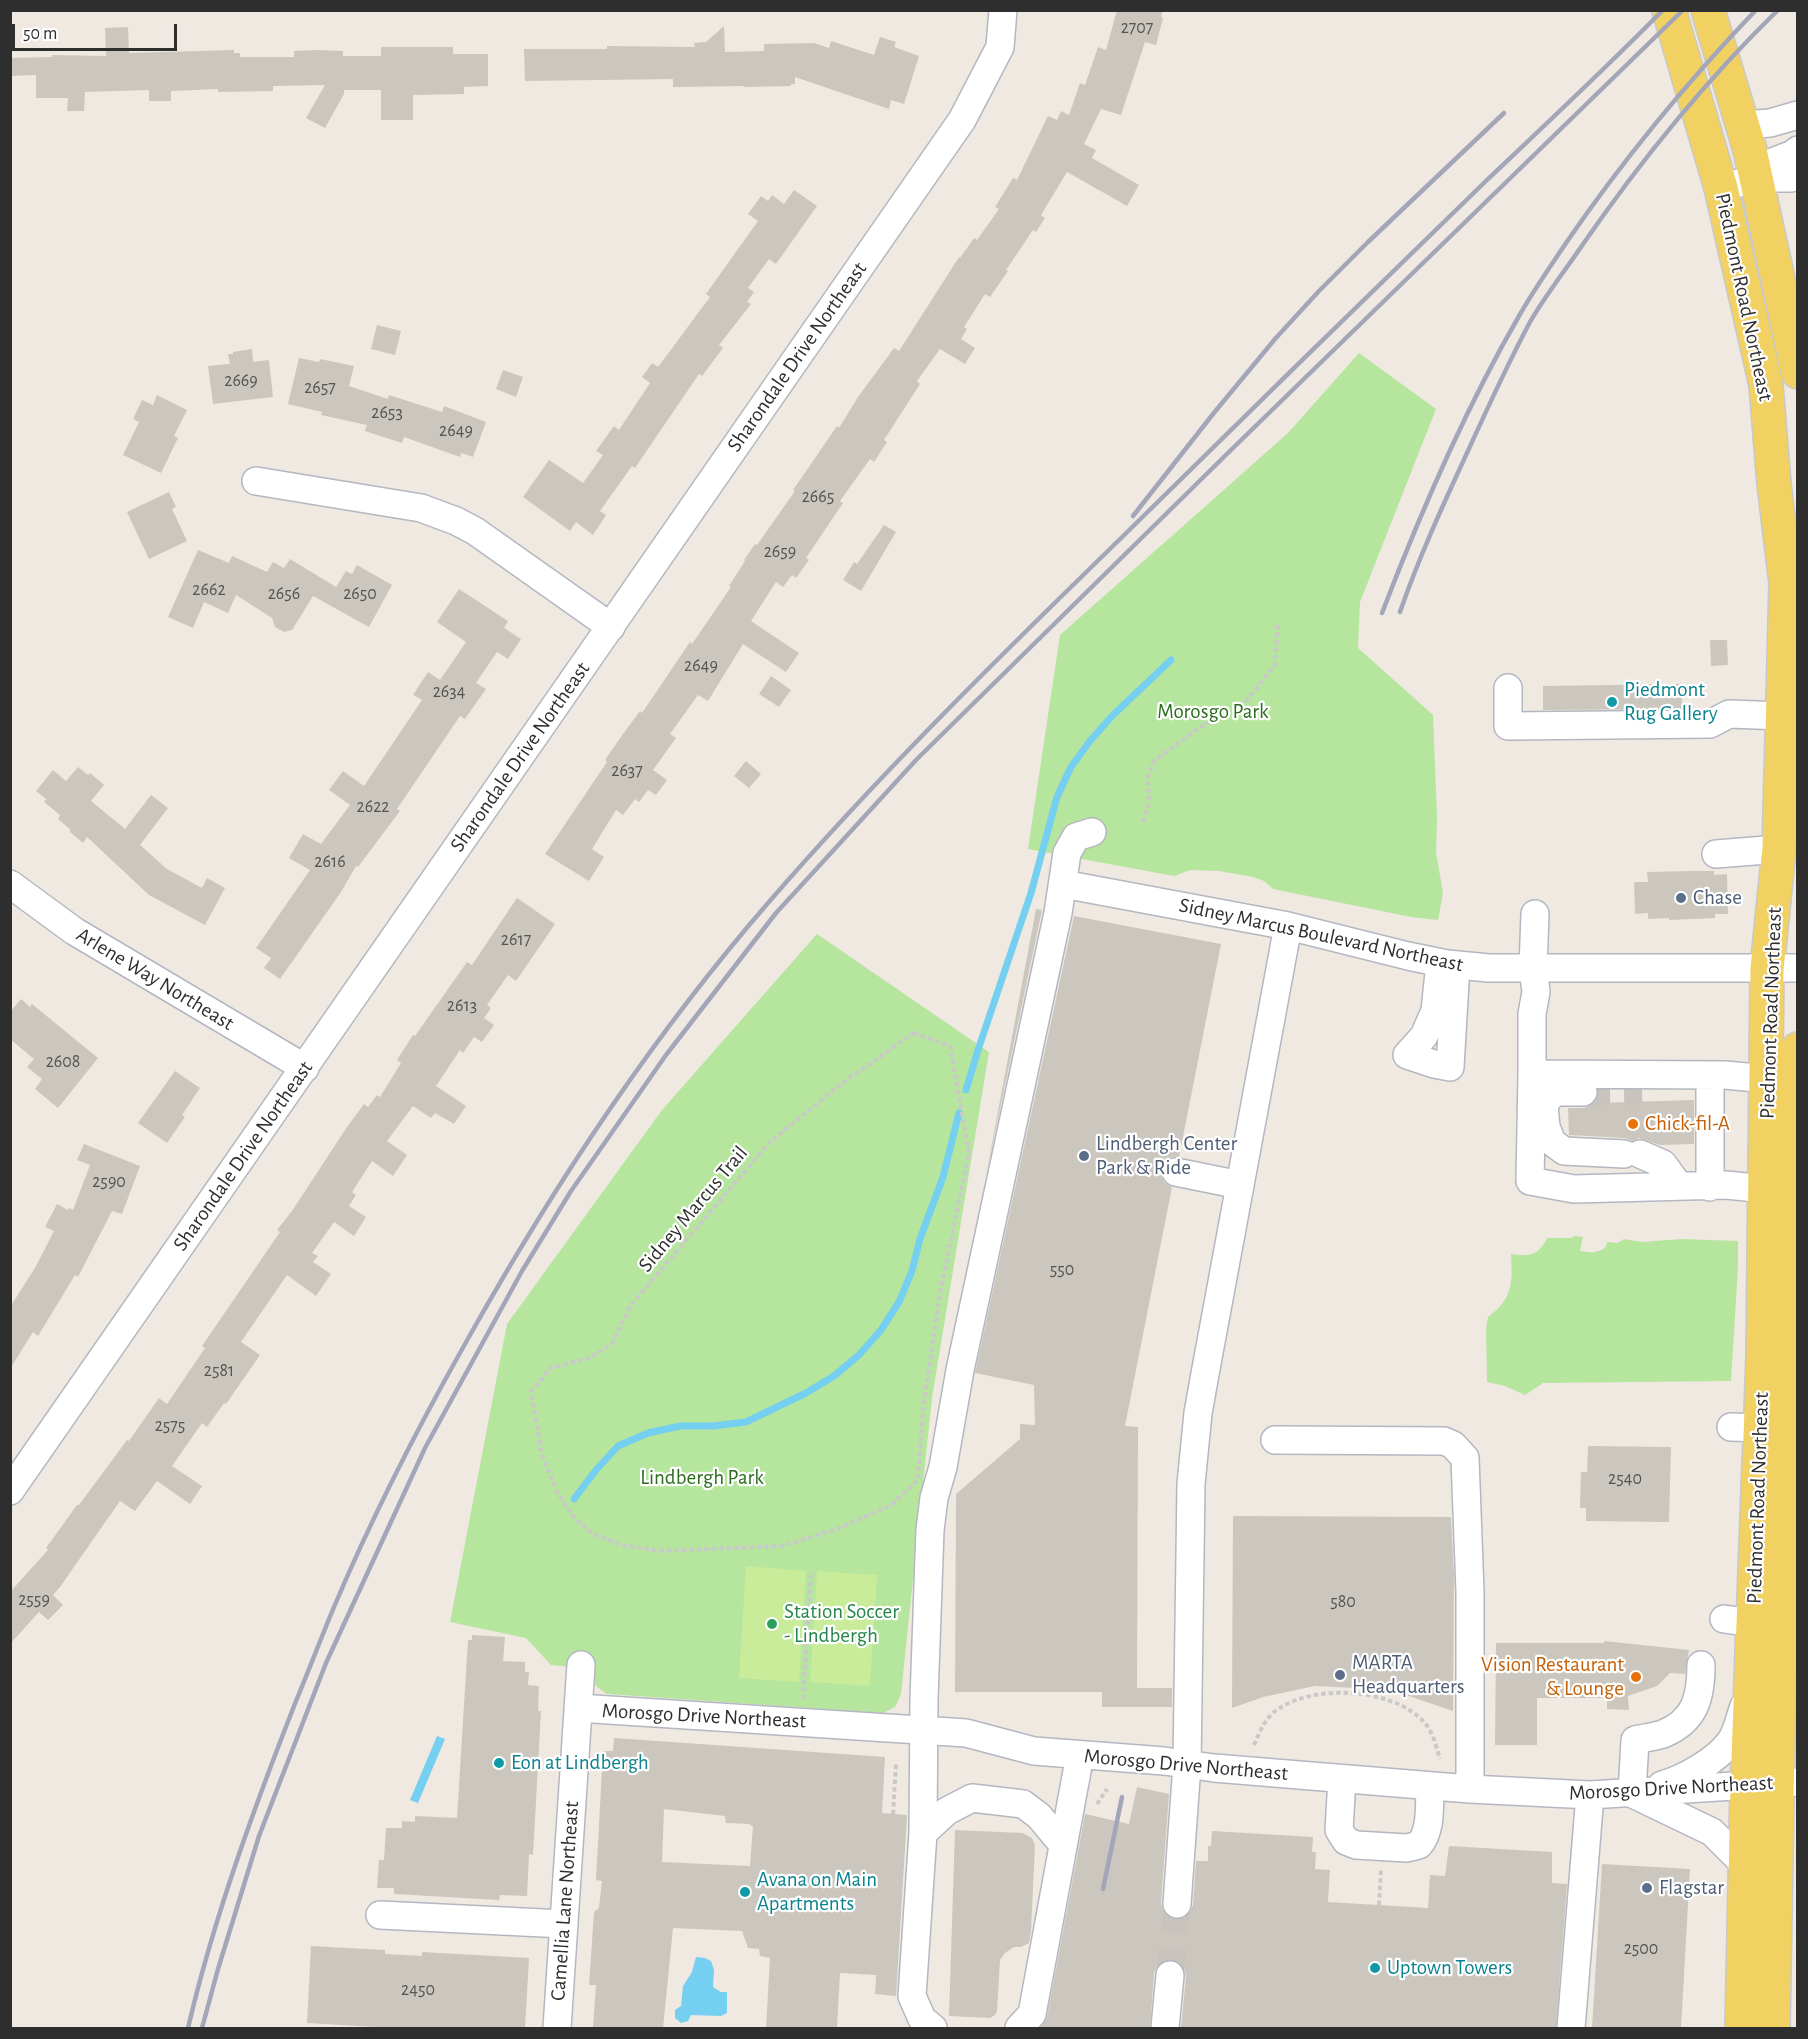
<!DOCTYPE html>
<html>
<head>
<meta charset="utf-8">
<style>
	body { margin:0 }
	#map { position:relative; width:1808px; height:2039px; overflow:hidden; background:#efe9e1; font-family:"Alegreya Sans",sans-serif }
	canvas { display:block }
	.frame { position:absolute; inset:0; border:12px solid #2e2e2e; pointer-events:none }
	.scale { position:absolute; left:12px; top:24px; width:165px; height:27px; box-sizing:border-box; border:3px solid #2e2e2e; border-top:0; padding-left:8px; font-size:18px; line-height:21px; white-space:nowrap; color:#2e2e2e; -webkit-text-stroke:4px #fff; paint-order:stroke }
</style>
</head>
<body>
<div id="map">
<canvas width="1808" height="2039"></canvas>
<div class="frame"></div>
<div class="scale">50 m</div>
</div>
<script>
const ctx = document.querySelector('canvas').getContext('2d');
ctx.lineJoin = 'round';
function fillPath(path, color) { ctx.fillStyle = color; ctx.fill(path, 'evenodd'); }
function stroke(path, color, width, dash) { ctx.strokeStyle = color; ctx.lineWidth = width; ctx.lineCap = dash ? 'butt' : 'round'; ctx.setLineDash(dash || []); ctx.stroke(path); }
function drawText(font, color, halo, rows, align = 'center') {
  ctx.font = font + ' "Alegreya Sans",sans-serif'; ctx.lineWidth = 4.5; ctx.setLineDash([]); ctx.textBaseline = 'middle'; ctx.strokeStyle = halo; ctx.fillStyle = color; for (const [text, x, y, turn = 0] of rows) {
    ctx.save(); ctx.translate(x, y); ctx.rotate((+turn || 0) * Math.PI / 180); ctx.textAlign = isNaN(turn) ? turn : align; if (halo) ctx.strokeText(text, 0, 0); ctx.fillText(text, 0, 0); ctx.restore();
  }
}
fillPath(new Path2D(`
	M1359,353L1436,409L1360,602L1358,648L1433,715L1437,817L1436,852L1443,893L1438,920L1411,917L1273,889L1264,881L1253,877L1219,871L1190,870L1174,876L1028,849L1060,635L1288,433Z
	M817,934L989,1052L932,1398L901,1694L895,1707L883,1713L607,1694L596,1686L592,1669L551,1665L526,1638L450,1622L507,1324L662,1110Z
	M1575,1236L1583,1237L1580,1251C1589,1253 1599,1253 1606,1247L1607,1242L1618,1243L1624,1239L1642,1242L1682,1239L1738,1241V1268L1731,1381L1543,1383L1525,1395L1505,1386L1487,1382L1486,1329L1488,1317C1512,1300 1513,1283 1511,1254C1528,1257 1540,1255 1547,1238H1571Z`), '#b6e59e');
fillPath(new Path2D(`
	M746,1566L806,1571L799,1682L739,1678Z
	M817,1571L877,1575L870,1686L810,1682Z`), '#c9ec9a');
fillPath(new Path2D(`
	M437,1736L445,1739L418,1803L410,1800Z
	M696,1957L705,1958L711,1961L714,1970L713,1987L721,1992H727V2013L721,2016L691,2015L688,2021L681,2023L675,2018V2010L681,2006L683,1986L692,1972Z`), '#75cff0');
stroke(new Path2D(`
	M966,1090L978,1050L1031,893L1057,797L1071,767L1090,741L1112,716L1171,660
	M574,1499L596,1470L618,1446L648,1433L680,1426H713L746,1422L806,1393L834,1376L859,1355L881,1330L899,1302L912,1271L920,1239L943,1177L959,1113`), '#75cff0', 7);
fillPath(new Path2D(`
	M1117,10H1163L1161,17L1163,18L1156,45L1145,42L1121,115L1101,109L1084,144L1096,150L1092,158L1139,185L1127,206L1067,172L1041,215L1045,218L1036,232L1033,230L1006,270L1008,271L990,297L985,294L964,327L967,329L961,339L975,348L965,364L940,349L917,381L920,384L884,440L887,442L874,462L870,459L840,501L843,503L806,558L809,560L796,578L792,575L783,587L776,582L751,621L799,653L786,672L743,644L708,701L698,695L670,734L676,738L653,770L667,780L656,795L648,790L639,802L635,799L623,815L616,810L592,849L604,857L589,881L545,854L607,762L605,760L623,734L640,711L642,713L690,642L692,644L731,587L729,586L745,561L744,560L755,544L757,545L795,491L793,490L837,426L839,428L858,397L894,348L899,351L959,257L960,258L974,238L977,240L999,209L995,207L1013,178L1017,180L1048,116L1057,120L1061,111L1069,115L1080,83L1085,85L1098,47L1106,50Z
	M724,26L725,52L764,51V44L814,43L829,48L831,41L874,55L880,37L896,42L894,47L919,56L904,104L891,100L889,109L795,77V84H791V86L744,87V86L673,87V79L525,81L524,49H607V46L695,47L694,43L706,42Z
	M128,27L129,53L234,50V53H240V57H294V51L317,50L343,51V56H381V47H453V54H488V86L464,87V94L413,95V120H381V90H344V94L325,128L306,118L325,85L273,86V91L218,92V89L171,91V101H149V90L85,92L84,111H67L68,98H36V75L10,76V58L52,57V55L106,56L105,28Z
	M794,190L817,206L776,264L769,259L748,288L754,292L747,302L751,304L719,345L723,348L702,376L699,374L635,468L632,466L600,511L606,515L593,535L576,522L570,531L523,497L549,460L583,483L603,455L596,451L614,426L619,430L650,383L642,377L652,363L658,367L710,297L706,294L758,221L748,214L761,196L768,201L772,195L784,204Z
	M377,325L401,331L395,355L371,349Z
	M252,349L253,362L269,360L273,397L213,404L208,366L230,364L228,354H233V352Z
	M299,358L319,362L320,359L354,366L349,386L388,399L389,395L442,412L444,406L486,422L473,457L461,453L460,457L404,437L402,443L365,431L367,425L321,415L322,412L288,404Z
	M503,370L523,377L516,397L496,389Z
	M157,395L187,410L174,436L178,438L161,473L123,455L139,422L133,419L142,400L153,405Z
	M169,492L176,507L172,509L187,541L149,559L127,512Z
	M884,525L896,532L861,591L843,580L854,562L857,564Z
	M198,550L229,563L232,556L267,572L273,562L284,568L290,559L336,587L346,571L352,574L357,565L392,585L369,627L313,596L292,630L284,632L275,627L272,618L236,595L228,613L204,602L193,628L168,617Z
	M459,589L508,621L504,628L521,639L508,659L497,652L476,683L486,689L465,719L460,716L397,809L400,811L358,867L356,866L341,892L280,979L264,968L271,958L256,948L310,870L289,858L303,834L321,844L350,805L329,790L343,771L364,786L422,700L413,695L428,672L440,680L466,642L437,622Z
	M1710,640H1727L1728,665L1711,666Z
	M771,676L791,690L779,707L759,694Z
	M1682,684V709L1543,710V686Z
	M746,761L761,774L749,788L734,776Z
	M78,767L88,775L90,773L104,785L91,801L125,829L151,795L168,808L140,845L167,869L202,888L207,878L225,888L205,925L149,895L87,837L83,843L69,831L71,830L58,819L60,815L44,802L46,799L36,791L53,770L66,781Z
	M1692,871H1714V875L1727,874L1728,914H1715V918L1669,920V918L1648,919V913L1635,914L1634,882H1648L1647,872Z
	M517,898L555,924L516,981L508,975L487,1005L491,1008L484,1018L494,1025L482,1042L474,1037L463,1053L460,1050L436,1086L466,1106L454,1124L435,1113L431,1118L413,1106L387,1141L407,1155L393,1176L372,1161L352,1192L356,1195L349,1206L366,1217L354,1236L334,1222L312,1253L318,1256L313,1262L331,1274L316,1296L287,1275L241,1342L260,1355L226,1404L224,1403L207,1427L202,1423L172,1466L202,1486L190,1504L157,1481L135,1511L120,1501L60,1587L53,1595L63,1605L48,1620L39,1612L10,1644V1592L48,1550L46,1548L77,1505H79L127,1440L129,1441L159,1398L167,1404L205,1348L202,1346L280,1232L277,1230L292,1211L347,1127L364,1104L368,1107L377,1095L380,1097L401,1063L397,1060L413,1035L415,1036L467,962L472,965Z
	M1036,909L1042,910L986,1175Z
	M1074,916L1221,944L1179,1157H1172L1165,1161L1161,1169V1176L1165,1183L1172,1187L1125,1426L1138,1427L1137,1688H1172V1707H1102V1692H955L956,1494L1020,1439V1424L1035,1425L1034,1385L975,1373Z
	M21,999L30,1007L32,1004L98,1058L58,1108L35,1089L42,1079L27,1067L34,1059L10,1039V1012Z
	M175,1071L200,1088L182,1115L185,1117L167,1143L138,1123Z
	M1694,1100V1144L1660,1145L1639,1138L1632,1141L1625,1138L1569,1135L1568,1108H1584L1594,1103Z
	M84,1144L140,1166L122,1214L112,1211L78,1277L75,1275L38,1336L33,1332L10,1369V1307L35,1268L54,1231L45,1227L57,1204L68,1210L69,1208L73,1210L90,1165L77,1160Z
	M1588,1446L1671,1447L1669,1522L1586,1521V1508H1580L1581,1472H1587Z
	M1233,1516L1451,1517L1454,1576L1453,1711L1400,1693L1375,1689L1315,1686L1263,1697L1232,1708Z
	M472,1635L505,1637L503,1661L525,1662V1672H529L528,1685L539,1686L538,1711H541L533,1855L529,1854L527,1896L500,1895L499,1900L394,1894V1888H377L379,1860H384L386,1828H402V1821L415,1822V1816L457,1818L468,1640H472Z
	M1604,1641L1689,1650L1685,1674L1670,1673L1657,1686L1628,1696L1629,1710L1607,1709V1698H1537V1745H1495L1496,1643H1604Z
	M614,1738L885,1757L882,1813L907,1815L896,1996L875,1994L876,1975L840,1973L837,2028H766L770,1958L760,1956L759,1949L748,1948L742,1931L673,1928L663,2028H593L596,1985H589L594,1912L599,1908L602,1881L596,1880L603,1751H613ZM664,1809L725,1816L726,1823L750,1824V1825L753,1826L750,1866L662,1862Z
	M1137,1787L1169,1794L1161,1903L1163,1911L1168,1917L1175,1920L1183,1918L1190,1912L1193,1905L1196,1861H1208V1846H1211L1212,1831L1313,1837L1312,1852H1316L1315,1869L1330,1870L1328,1902L1428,1908L1430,1875L1445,1876L1449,1846L1552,1852V1883L1567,1884L1556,2028H1181L1186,1976L1184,1968L1180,1963L1171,1959L1163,1961L1158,1965L1154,1973L1150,2028H1040L1047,2017L1085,1814L1129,1824Z
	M955,1830L1023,1833L1032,1838L1035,1845L1031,1931L1029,1943L1021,1947H1014L1005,1953L1000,1960L997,2011L995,2015L990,2018L949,2016Z
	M1602,1864L1690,1869L1681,2028H1592Z
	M311,1946L385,1950V1954L422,1956V1952L529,1958L525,2028H391L307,2023Z`), '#cbc7bf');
stroke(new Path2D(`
	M1583,1092L1642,1091
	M1170,1975L1177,1904`), '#c8c4bd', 27, [27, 14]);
const minor = new Path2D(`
	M1744,125L1770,123L1798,115
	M1757,178L1770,163L1793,154L1798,150
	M1721,188L1757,178H1791L1798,175
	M256,481L421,508L456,521L475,531L611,627
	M1508,688V726L1710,724L1729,714L1783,716
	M1716,854L1779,849
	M10,884L74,931L305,1068
	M1063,884L1288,926L1408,956L1447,964L1489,968H1798
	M1440,963L1435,1011L1424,1036L1407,1055L1434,1064L1450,1067L1456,965
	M1532,1074V1014L1536,992L1533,968L1535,914
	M1583,1092H1553L1544,1105L1546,1127L1552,1142L1564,1151L1624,1154
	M1640,1154L1663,1164L1679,1186
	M1176,1172L1240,1185
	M1710,1187V1075
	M1766,1189L1726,1185L1574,1189L1530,1181L1532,1074L1725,1075L1767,1079
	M1731,1427L1760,1428
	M1275,1440L1444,1441L1453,1445L1465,1458L1470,1592V1789
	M10,1491L962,120L1000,47L1003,10
	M1724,1619L1753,1623
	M578,1708L966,1733L1034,1751L1164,1761L1214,1768L1470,1789L1590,1795L1798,1782
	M1342,1779L1339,1830L1346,1841L1356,1845L1407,1848L1419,1845C1432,1830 1429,1805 1430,1786
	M1662,1785C1684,1779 1716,1761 1730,1742C1737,1733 1740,1717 1744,1706
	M1632,1793L1635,1740C1643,1738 1654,1737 1663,1734C1695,1721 1701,1698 1701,1665
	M1633,1794L1712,1832L1745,1865
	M923,1833L947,1811L972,1798L1023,1804L1039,1816L1063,1845
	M1177,1904L1187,1765L1191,1484L1198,1413L1205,1374L1288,926
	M380,1915L564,1924
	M557,2028L581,1665
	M933,2028L922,2019L912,1996L923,1833L924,1699L930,1530L934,1498L943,1467L960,1370L1058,913L1067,853L1076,837L1092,832
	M1019,2028L1032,2014L1080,1755
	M1165,2028L1170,1975
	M1571,2028L1590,1795`);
const major = new Path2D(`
	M1669,10L1721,188L1766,385L1774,484L1786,583L1779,849L1767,969L1763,1356L1747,1785L1742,2028
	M1708,10L1750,150L1798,372
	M1773,2028L1780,1627L1791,1208L1798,1049`);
stroke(minor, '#b4b7c1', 30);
stroke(major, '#c9c9c9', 36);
stroke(new Path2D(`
	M1143,822L1149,803L1148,776L1154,761L1198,729L1247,700L1275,665L1278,622
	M914,1033L950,1046L969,1153L940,1293L923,1409L918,1480L891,1505L840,1528L782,1546L660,1551L622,1545L595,1535L575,1519L557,1492L542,1455L531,1391L551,1368L589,1358L612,1344L630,1306L769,1143L842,1083Z
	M803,1699L811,1571
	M1254,1745C1259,1734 1263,1722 1273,1713C1308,1683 1391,1687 1423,1721C1433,1731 1436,1746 1440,1759
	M1097,1804L1107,1789
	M893,1814L896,1764
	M1379,1905L1381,1870`), '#c9c9c9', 4, [4.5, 3]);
stroke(minor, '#fff', 27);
stroke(major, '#f2d163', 33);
stroke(new Path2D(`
	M1133,516L1213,414L1275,339L1319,291L1368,242L1504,113
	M1400,612C1419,557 1443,505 1467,453C1487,409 1507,365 1530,322C1545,296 1564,272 1581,247C1639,163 1704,82 1778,10
	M1382,613C1421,511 1464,411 1519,316C1533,291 1550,267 1566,243C1623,160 1686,83 1756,10
	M1103,1889L1122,1797
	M188,2028C214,1917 254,1808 296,1701C309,1670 321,1638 334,1607C372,1517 417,1429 465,1344C552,1188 651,1038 768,903C877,777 995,661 1114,545C1238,422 1363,301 1488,179C1547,123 1606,68 1663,10
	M202,2028L218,1969L259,1836L326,1663L425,1448L522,1271L571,1191L666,1055L776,913L917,759L1232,449L1683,10`), '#a3a6b8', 4.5);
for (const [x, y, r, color] of [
	[1612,702,6,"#0f9aa8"],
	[1681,898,6,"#5c6f8a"],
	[1633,1124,6,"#e8710a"],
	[1084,1156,6,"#5c6f8a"],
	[772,1624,6,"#2e9e5b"],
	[1340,1675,6,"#5c6f8a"],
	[1636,1677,6,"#e8710a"],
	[499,1763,6,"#0f9aa8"],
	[1647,1888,6,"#5c6f8a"],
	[745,1892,6,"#0f9aa8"],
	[1375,1968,6,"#0f9aa8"]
]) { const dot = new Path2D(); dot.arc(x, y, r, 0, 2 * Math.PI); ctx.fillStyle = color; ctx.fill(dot); stroke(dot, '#fff', 2); }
drawText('18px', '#555452', null, [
	["2707",1137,28],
	["2669",241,381],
	["2657",320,388],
	["2653",387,413],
	["2649",456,431],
	["2665",818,497],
	["2659",780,552],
	["2662",209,590],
	["2656",284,594],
	["2650",360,594],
	["2649",701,666],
	["2634",449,692],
	["2637",627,771],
	["2622",373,807],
	["2616",330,862],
	["2617",516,940],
	["2613",462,1006],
	["2608",63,1062],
	["2590",109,1182],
	["550",1062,1270],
	["2581",219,1371],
	["2575",170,1426],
	["2540",1625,1479],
	["2559",34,1600],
	["580",1343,1602],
	["2500",1641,1949],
	["2450",418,1990]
]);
drawText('21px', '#2e2e2e', '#fff', [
	["Piedmont Road Northeast",1744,297,78],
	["Sharondale Drive Northeast",797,357,-55],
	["Sharondale Drive Northeast",520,757,-55],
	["Sidney Marcus Boulevard Northeast",1321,935,12],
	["Arlene Way Northeast",155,979,31],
	["Piedmont Road Northeast",1771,1013,-88],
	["Sharondale Drive Northeast",243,1156,-55],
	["Sidney Marcus Trail",693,1209,-50],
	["Piedmont Road Northeast",1758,1498,-88],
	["Morosgo Drive Northeast",704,1716,3],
	["Morosgo Drive Northeast",1186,1765,5],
	["Morosgo Drive Northeast",1671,1788,-3],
	["Camellia Lane Northeast",565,1901,-86]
]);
drawText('21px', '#0d838f', '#fff', [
	["Piedmont",1624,690],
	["Rug Gallery",1624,714],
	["Eon at Lindbergh",511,1763],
	["Avana on Main",757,1880],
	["Apartments",757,1904],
	["Uptown Towers",1387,1968]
], 'left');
drawText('21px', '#2c6e1b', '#fff', [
	["Morosgo Park",1213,712],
	["Lindbergh Park",702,1478]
]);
drawText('21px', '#4e5e75', '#fff', [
	["Chase",1693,898],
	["Lindbergh Center",1096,1144],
	["Park & Ride",1096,1168],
	["MARTA",1352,1663],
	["Headquarters",1352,1687],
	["Flagstar",1659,1888]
], 'left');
drawText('21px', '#c56008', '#fff', [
	["Chick-fil-A",1645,1124],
	["Vision Restaurant",1624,1665,"right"],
	["& Lounge",1624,1689,"right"]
], 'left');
drawText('21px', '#27864d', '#fff', [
	["Station Soccer",784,1612],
	["- Lindbergh",784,1636]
], 'left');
</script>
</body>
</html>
